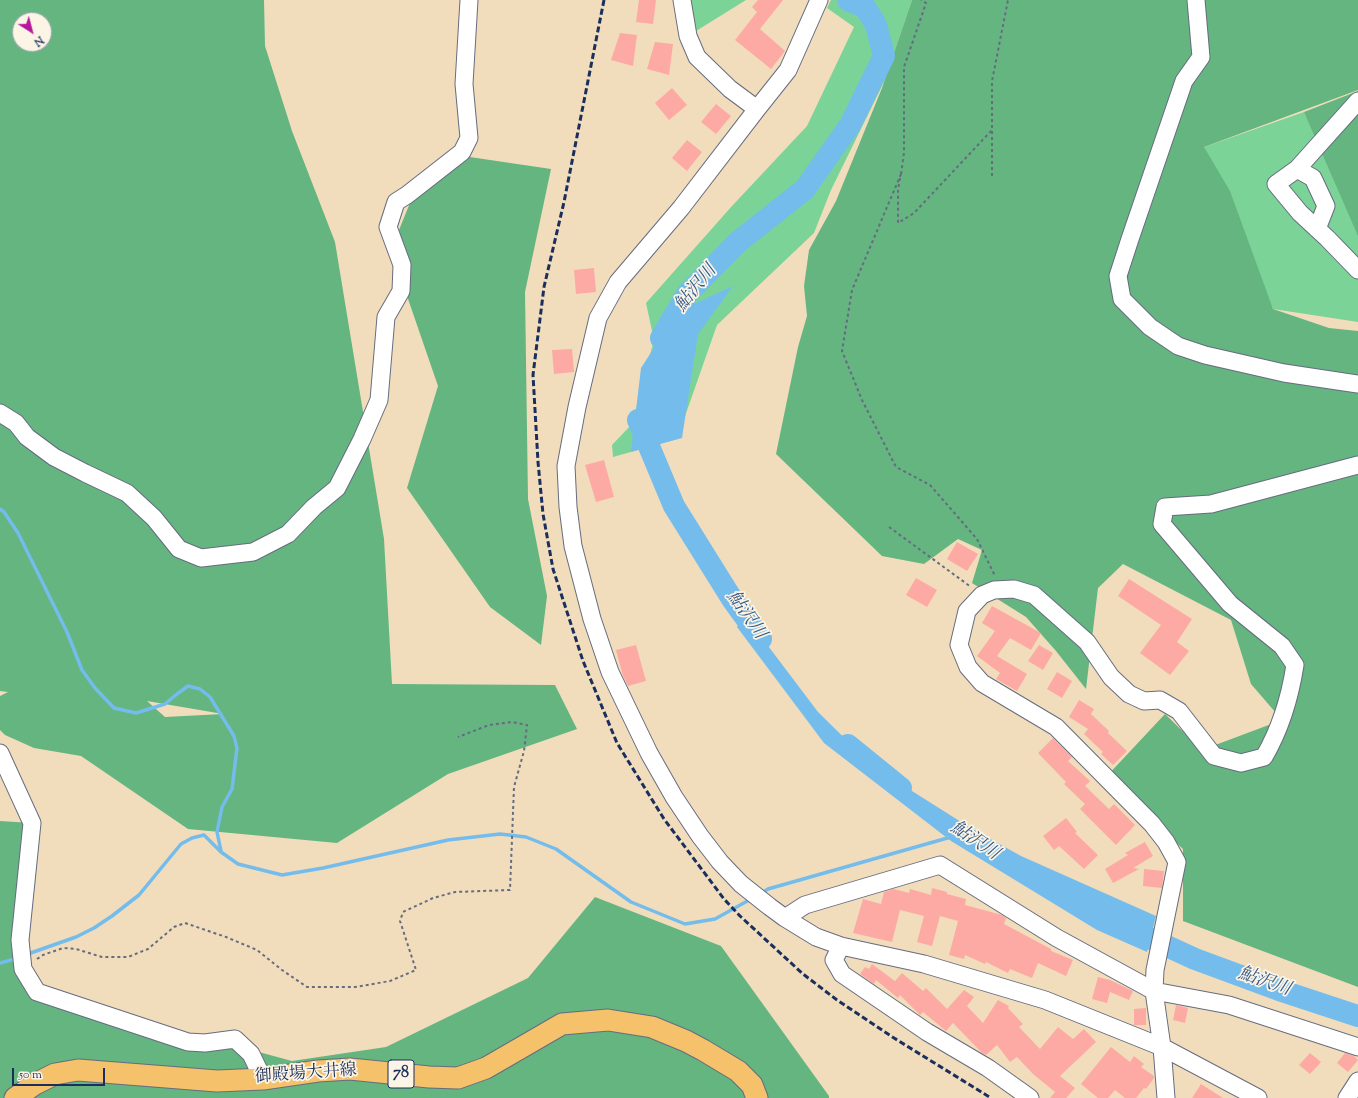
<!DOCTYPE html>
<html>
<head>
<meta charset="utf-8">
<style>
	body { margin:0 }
	#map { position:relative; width:1358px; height:1098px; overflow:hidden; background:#f1ddbc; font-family:"Sorts Mill Goudy",serif }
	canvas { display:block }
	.north { position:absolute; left:12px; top:12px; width:40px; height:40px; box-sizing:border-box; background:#fcf5e5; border:1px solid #a2a6af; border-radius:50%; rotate:144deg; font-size:11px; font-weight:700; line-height:16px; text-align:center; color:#1b2f5e }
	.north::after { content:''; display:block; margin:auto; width:14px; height:18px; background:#b5179e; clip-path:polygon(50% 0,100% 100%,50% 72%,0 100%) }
	.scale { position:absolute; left:12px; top:1068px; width:93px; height:18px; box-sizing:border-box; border:2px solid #1b2f5e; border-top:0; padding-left:5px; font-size:12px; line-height:14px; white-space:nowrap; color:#1b2f5e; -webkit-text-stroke:3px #fcf5e5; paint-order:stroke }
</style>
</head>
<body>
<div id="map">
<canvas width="1358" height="1098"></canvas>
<div class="north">N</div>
<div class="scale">50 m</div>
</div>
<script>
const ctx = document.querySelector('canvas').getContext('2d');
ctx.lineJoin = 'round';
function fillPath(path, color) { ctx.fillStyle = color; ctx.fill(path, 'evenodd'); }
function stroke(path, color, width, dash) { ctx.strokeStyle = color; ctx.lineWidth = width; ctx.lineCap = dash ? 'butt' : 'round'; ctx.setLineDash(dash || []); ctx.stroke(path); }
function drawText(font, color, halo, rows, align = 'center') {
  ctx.font = font + ' "Sorts Mill Goudy","Noto Serif JP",serif'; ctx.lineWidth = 3.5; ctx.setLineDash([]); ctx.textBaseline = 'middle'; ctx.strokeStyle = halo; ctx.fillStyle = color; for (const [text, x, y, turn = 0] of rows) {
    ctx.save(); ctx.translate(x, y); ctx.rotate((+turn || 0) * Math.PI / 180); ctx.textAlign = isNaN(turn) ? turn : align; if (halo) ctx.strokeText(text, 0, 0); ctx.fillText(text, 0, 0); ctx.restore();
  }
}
fillPath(new Path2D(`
	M679,0H746L688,36Z
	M831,0H912L884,82L831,190L814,233L717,325L677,439L613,457L612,445L632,424L654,340L646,303L732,206L807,126L854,27L827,8Z
	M1304,112L1358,220V322L1273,309L1204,147Z`), '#7bd398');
fillPath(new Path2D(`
	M0,0H264L265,46L292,131L335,242L384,539L392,684L555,685L577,729L448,774L337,843L188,829L81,756L34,748L5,735L0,730V696L8,692L0,691ZM20,20H44V44H20ZM147,701L223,714L165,717Z
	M912,0H1358V90L1204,147L1230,191L1273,309L1329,328L1358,331V987L1183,921V849L1106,777L1165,714L1202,750L1282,720L1251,684L1231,620L1123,564L1098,588L1086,689L1056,651L1026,617L972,583L982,550L958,539L924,564L882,556L776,454L798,347L807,316L804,286L809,250L836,201L882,88Z
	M1358,91V236L1304,112Z
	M463,156L551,169L525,292L528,499L547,596L541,645L490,607L407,488L438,386L407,296L399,230L416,188Z
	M0,821L32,823L20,940L37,992L292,1061L386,1047L528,978L595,897L721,946L829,1096V1098H0Z`), '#64b580');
fillPath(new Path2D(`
	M733,286L698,334L682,438L631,452L641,368L677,312Z
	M744,614L818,712L874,767L969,827L1021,856L1156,916L1147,952L1097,930L951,841L824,743L737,627Z`), '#74bcec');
stroke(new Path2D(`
	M0,509L4,512L18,533L67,632L82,670L95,688L114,708L136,713L165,704L177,694L188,686L200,689L210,697L234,736L237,748L232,789L222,807L217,832L221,851
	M760,894L768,889L951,837
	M25,955L76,937L94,928L112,916L139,895L181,844L192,838L204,835L221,852L238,864L282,875L323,868L448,840L500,834L526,837L556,849L631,902L685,924L715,919L751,899
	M0,963L18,958`), '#74bcec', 3.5);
stroke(new Path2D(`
	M661,338L688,293L738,242L805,189L850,125L884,56L876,25L865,7L848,0
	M638,420L674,506L732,599L761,639
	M848,745L901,788
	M1123,926L1195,959L1279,990L1358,1016`), '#74bcec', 22);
fillPath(new Path2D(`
	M639,0H656L653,24L636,22Z
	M758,0H783L760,29L785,51L771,69L735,40L757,12L752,7Z
	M620,33L637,35L633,66L611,60Z
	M655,42L673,44L669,75L647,69Z
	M672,88L687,105L669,120L655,103Z
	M716,104L731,116L716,134L701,122Z
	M687,140L702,152L687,171L672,158Z
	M594,268L596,292L576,294L574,270Z
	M572,349L574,372L554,374L552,350Z
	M604,460L614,497L596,502L585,465Z
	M957,542L978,554L967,571L947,559Z
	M916,578L937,590L927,607L906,595Z
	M1129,579L1192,619L1177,642L1189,651L1170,675L1140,653L1161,625L1118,596Z
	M992,606L1041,633L1031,650L1010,638L997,656L1027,674L1017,691L996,679L1000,673L977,656L995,631L982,623Z
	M636,645L646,681L628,686L623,676L616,650Z
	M1039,645L1053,653L1043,670L1028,661Z
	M1057,672L1072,681L1062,698L1047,689Z
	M1079,700L1094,709L1091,714L1109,731L1108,733L1127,751L1113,765L1101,754L1103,752L1084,734L1088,729L1069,717Z
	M1053,738L1072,757L1068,761L1090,781L1085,786L1109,809L1114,804L1135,825L1116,845L1080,809L1085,804L1064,784L1066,782L1038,753Z
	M1066,818L1077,832L1075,833L1098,855L1084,869L1059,846L1054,850L1043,836Z
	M1145,842L1153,856L1133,868L1139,869L1113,883L1105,869L1128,855L1125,853Z
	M1144,869L1164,871L1162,888L1143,886Z
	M932,888L947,892V894L966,899L965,905L1002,915L1006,918L1004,924L1051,949V951L1073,960L1066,976L1038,963L1032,978L1010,969L1008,973L986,962L985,964L965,955L964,959L949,955L958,921L940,916L932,946L917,942L924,916L900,910L892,942L853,933L863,899L881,904L884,892L894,889L909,893L910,889L931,895Z
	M872,964L895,981L902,973L923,991L926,988L947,1009L964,990L974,997L967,1006L983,1023L998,1000L1009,1006L1008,1008L1023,1024L1019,1027L1040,1049L1058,1027L1073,1039L1084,1029L1096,1042L1060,1076L1075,1088L1066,1098H1050L1055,1092L1033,1074L1017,1057L1010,1062L997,1045L986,1055L982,1053L953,1023L946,1031L923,1012L920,1015L900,995L898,998L876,980L874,984L860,974L865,967L869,969Z
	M1098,977L1110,980L1133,991L1129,1000L1110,992L1107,1003L1092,999Z
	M1176,1005L1188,1008L1185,1023L1173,1020Z
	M1146,1008V1025H1134V1009Z
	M1111,1047L1130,1062L1134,1056L1144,1064L1141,1067L1154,1076V1078L1146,1089L1144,1088L1136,1098H1125L1115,1090L1108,1098H1098L1081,1084Z
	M1310,1053L1321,1062L1310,1074L1299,1065Z
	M1345,1053L1354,1056L1358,1060L1348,1072L1337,1063Z
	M1201,1084L1223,1098H1192Z`), '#fdaaa4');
const minor = new Path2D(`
	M682,0L688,36L697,57L730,89L757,109
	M819,0L788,70L757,109L681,208L618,282L598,318L577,407L566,466L568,507L573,546L592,619L610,672L649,753L674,797L700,836L720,862L741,884L770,907L785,918L816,937L841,946L924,964L1045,1000L1162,1047L1258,1098
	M1196,0L1201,57L1184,81L1130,239L1118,276L1122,299L1150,327L1178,346L1205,355L1284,373L1358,384
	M1358,101L1297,169L1276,184L1300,213L1327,238L1358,270
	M1297,169L1313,178L1326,206L1317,229
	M0,413L16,423L27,437L54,457L85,473L127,493L154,518L179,549L201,558L253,552L288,534L314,507L337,488L362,439L379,400L386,317L401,291L402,265L388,227L396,202L407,195L462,152L469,138L464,84L469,0
	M0,753L32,823L20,940L23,969L37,992L188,1042L205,1043L235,1039L251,1054L263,1079
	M785,918L805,905L940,865L1057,938L1154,991L1229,1005L1358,1047
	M841,946L834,960L842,974L927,1032L988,1068L1030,1098
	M1166,1098L1162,1047L1154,991L1155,970L1177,862L1166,842L1152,824L1056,727L982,683L968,667L959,645L967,611L982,595L994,590L1014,589L1034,595L1087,642L1111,677L1129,694L1144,701L1160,700L1179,711L1214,756L1241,763L1264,757C1281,728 1290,697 1295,665L1282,646L1230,604L1162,524L1165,507L1211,504L1358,465
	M1347,1098L1358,1081`);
const major = new Path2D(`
	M15,1098L35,1084L55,1074L78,1070L217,1081L263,1079L318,1071L350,1069L429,1077L458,1078L486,1068L562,1024L608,1020L652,1027L686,1041L703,1050L738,1071L752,1085L757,1098`);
stroke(minor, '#666c7f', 19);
stroke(major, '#666c7f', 23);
stroke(new Path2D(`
	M901,174L852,290L842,351L862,400L896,467L930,485L977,539L995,576
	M901,174L904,153V67L926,3L921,0
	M992,176V81L1008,0
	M900,178L898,190V223L914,213L992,130
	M889,527L971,587
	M37,959L43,955L63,948L76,949L102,957H128L148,949L174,927L185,923L226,937L257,950L282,970L307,987H355L390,981L416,970L400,921L403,912L433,898L455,892L510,890L514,787L524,751L527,725L512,722L489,725L458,737`), '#666c7f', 2, [3, 3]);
stroke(minor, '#fff', 17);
stroke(major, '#f5c16b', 21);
stroke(new Path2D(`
	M604,0L564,202L544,287L533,375L538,462L543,514L553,569L583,661L617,743L664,819L724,899L740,916L803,974L837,1000L894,1038L991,1098`), '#1b2f5e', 3, [6, 3]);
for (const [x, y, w] of [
	[401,1074,26]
]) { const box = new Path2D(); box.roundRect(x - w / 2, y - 14, w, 28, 3); ctx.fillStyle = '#fcf5e5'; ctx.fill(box); stroke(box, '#1b2f5e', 1); }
drawText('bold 16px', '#1b2f5e', null, [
	["78",401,1074]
]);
drawText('17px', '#1b2f5e', '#fcf5e5', [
	["御殿場大井線",306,1075,-4]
]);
drawText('italic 18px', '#365989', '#fcf5e5', [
	["鮎沢川",697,289,-51],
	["鮎沢川",745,616,55],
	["鮎沢川",974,842,34],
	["鮎沢川",1264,983,19]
]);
</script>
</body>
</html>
